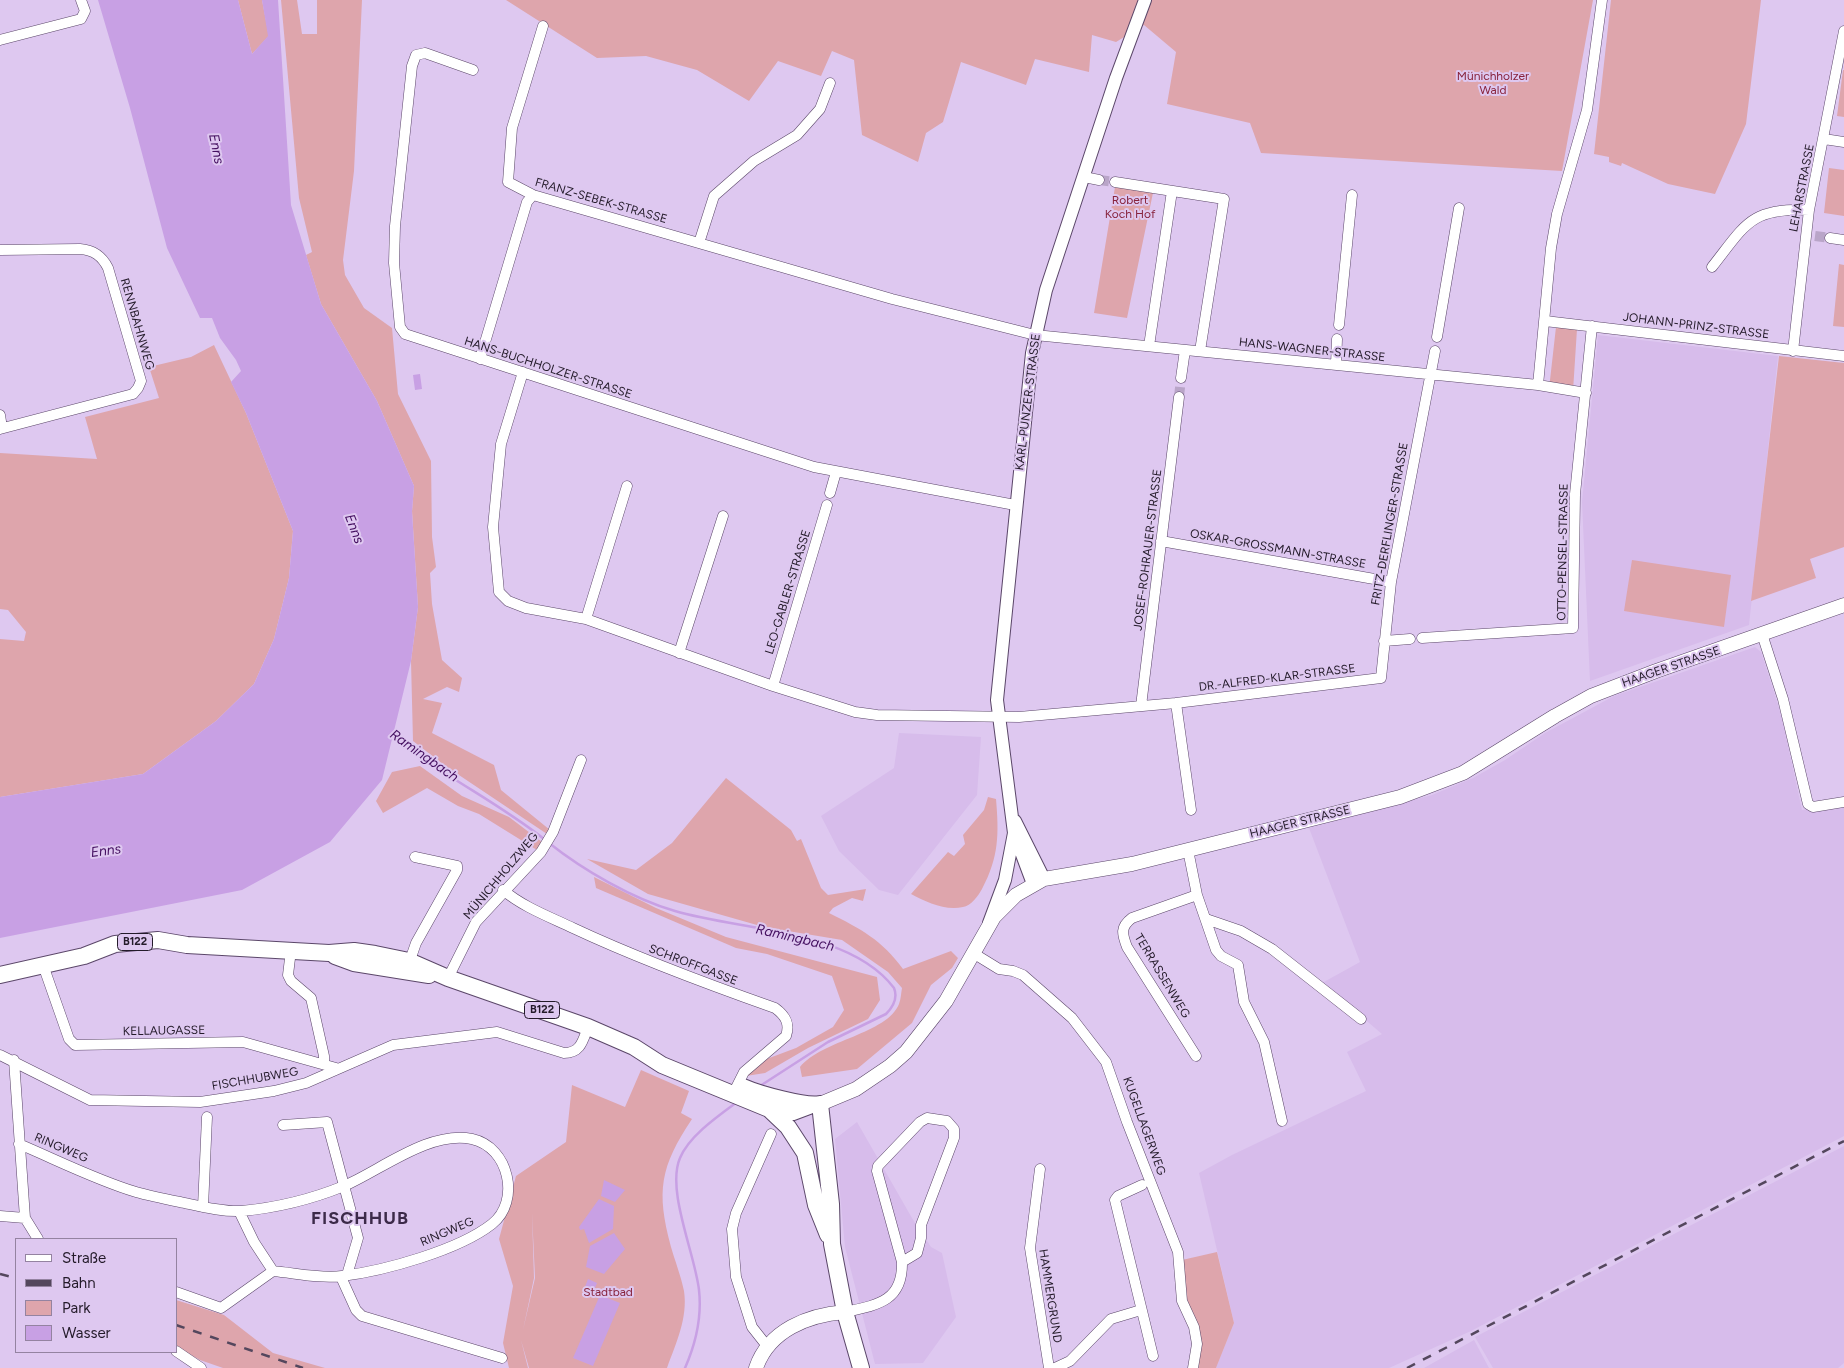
<!DOCTYPE html>
<html>
<head>
<meta charset="utf-8">
<style>
	body { margin:0 }
	#map { position:relative; width:1844px; height:1368px; overflow:hidden; background:#dec8f0; font-family:Figtree,sans-serif }
	canvas { display:block }
	.legend { position:absolute; left:15px; top:1238px; width:162px; height:115px; box-sizing:border-box; background:#dec8f0; border:1px solid #9483a1; margin:0; padding:6px 9px; list-style:none; font-size:15px; color:#241b2a }
	.legend li { display:flex; align-items:center; gap:10px; height:25px }
	.legend b { width:25px; border:1px solid #9483a1 }
</style>
</head>
<body>
<div id="map">
<canvas width="1844" height="1368"></canvas>
<ul class="legend">
<li><b style="height:6px;background:#fff"></b>Straße</li>
<li><b style="height:6px;background:#54475d"></b>Bahn</li>
<li><b style="height:14px;background:#dea5ac"></b>Park</li>
<li><b style="height:14px;background:#c8a0e4"></b>Wasser</li>
</ul>
</div>
<script>
const ctx = document.querySelector('canvas').getContext('2d');
ctx.lineJoin = 'round';
function fillPath(path, color) { ctx.fillStyle = color; ctx.fill(path, 'evenodd'); }
function stroke(path, color, width, dash) { ctx.strokeStyle = color; ctx.lineWidth = width; ctx.lineCap = dash ? 'butt' : 'round'; ctx.setLineDash(dash || []); ctx.stroke(path); }
function drawText(font, color, halo, rows, align = 'center') {
  ctx.font = font + ' Figtree,sans-serif'; ctx.lineWidth = 4; ctx.setLineDash([]); ctx.textBaseline = 'middle'; ctx.strokeStyle = halo; ctx.fillStyle = color; for (const [text, x, y, turn = 0] of rows) {
    ctx.save(); ctx.translate(x, y); ctx.rotate((+turn || 0) * Math.PI / 180); ctx.textAlign = isNaN(turn) ? turn : align; if (halo) ctx.strokeText(text, 0, 0); ctx.fillText(text, 0, 0); ctx.restore();
  }
}
fillPath(new Path2D(`
	M1598,335L1778,356L1749,625L1590,681L1582,502Z
	M1755,647L1761,652L1781,714L1802,810L1844,805V1136L1471,1331L1389,1368H1216L1234,1323L1199,1173L1232,1155L1366,1091L1347,1052L1382,1034L1322,983L1360,962L1309,828L1432,795L1473,778L1505,760L1545,733L1614,696Z
	M899,733L981,737L977,795L898,895L879,890L839,851L821,816L894,768Z
	M857,1122L912,1218L931,1247L942,1253L956,1317L923,1363L875,1364L845,1247L835,1139Z
	M1844,1146V1363L1838,1368H1493L1475,1337Z
	M1474,1340L1489,1368H1424Z`), '#d7bceb');
fillPath(new Path2D(`
	M238,0H262L269,36L252,54Z
	M281,0H297L302,34H317V0H362L354,171L343,260L345,275L364,308L392,328L398,394L431,461L432,537L436,567L430,573L432,604L442,660L462,678L459,692L447,687L423,699L442,703L432,733L494,765L501,790L550,830L547,834L444,765L413,741L411,661L418,607L412,511L414,486L377,401L321,304L306,255L312,252L299,198Z
	M506,0H1593L1562,171L1261,153L1250,123L1167,104L1176,52L1144,25L1116,42L1092,35L1089,72L1035,59L1026,85L961,62L943,122L926,133L918,162L862,135L854,60L832,51L821,76L778,61L749,101L697,70L646,56L597,58Z
	M1611,0H1761L1746,124L1715,194L1668,184L1622,163L1621,166L1609,162V157L1594,154Z
	M1843,70H1844V117L1837,116Z
	M1829,168L1844,170V216L1824,213Z
	M1115,187L1154,188L1127,318L1094,313Z
	M1839,264L1844,265V327L1833,326Z
	M1556,327L1577,329L1573,391L1549,389Z
	M214,345L246,413L293,531L289,578L274,639L254,684L216,721L143,774L0,797V639L24,641L26,632L8,610L0,609V453L97,459L85,417L159,398L149,367L191,357Z
	M1779,356L1844,363V547L1810,559L1816,578L1751,601Z
	M1632,560L1731,575L1724,627L1624,611Z
	M420,766L462,796L509,817L542,842L537,850L479,814L458,806L427,788L383,813L376,801L392,772Z
	M726,778L791,830L797,841L801,839L821,888L828,895L866,889L863,901L852,898L833,908L829,913C861,929 882,940 903,969L951,951L958,958L952,968L931,985L912,1023L857,1069L802,1077L800,1067C822,1040 887,1034 899,1004C901,999 901,993 902,988L888,972L842,940L764,927L648,894L587,859L636,870L672,843Z
	M988,797L996,799C999,834 999,857 982,889C978,896 971,906 963,907C945,911 926,902 911,894L948,852L954,856L965,844L963,835L984,810Z
	M594,877L656,908L726,937L877,977L880,1000L868,1019L808,1048L765,1073L746,1076L764,1060L796,1048L833,1027L844,1010L832,976L767,954L736,948L596,888Z
	M641,1070L689,1091L681,1113L692,1119C660,1167 656,1191 671,1247C675,1261 681,1276 684,1291C688,1318 676,1343 667,1368H529L521,1340L528,1368H509L503,1343L513,1286L499,1239L516,1176L566,1142L572,1085L625,1107ZM532,1213L535,1278L523,1330L534,1278Z
	M1217,1252L1234,1323L1216,1368H1196L1182,1260Z
	M176,1300L224,1315L273,1353L325,1368H223L200,1360L176,1347Z`), '#dea5ac');
fillPath(new Path2D(`
	M98,0H238L252,54L268,36L262,0H278L291,205L321,304L377,401L414,486L412,512L418,607L411,661L382,780L330,842L242,890L0,938V797L143,774L216,721L254,684L274,639L289,578L293,531L246,413L231,382L241,371L236,360L220,338L212,318H200L167,248L130,108Z
	M420,374L422,389L415,390L413,375Z
	M604,1180L625,1190L615,1202L601,1196Z
	M599,1199L614,1206L613,1229L589,1243L584,1229L580,1230L579,1227Z
	M614,1233L625,1249L604,1274L586,1267L590,1246Z
	M588,1279L597,1283L592,1296L583,1292Z
	M600,1295L620,1303L593,1366L573,1358Z`), '#c8a0e4');
stroke(new Path2D(`
	M390,733C438,774 495,800 544,839
	M549,843C583,870 633,899 675,911C742,931 849,929 894,988C898,998 893,1007 886,1014L828,1042L760,1086
	M685,1368C696,1343 702,1317 699,1290C695,1254 666,1190 680,1158C689,1136 718,1116 737,1102`), '#c8a0e4', 2.5);
stroke(new Path2D(`
	M1099,180L1115,182
	M1815,236L1830,238
	M1179,397L1181,378`), '#b9a5c8', 10, [10, 5]);
const minor = new Path2D(`
	M543,26L512,128L508,182L533,195L892,299L1035,335L1538,385L1586,393
	M0,40L81,19L85,11L81,0
	M473,70L425,53L416,55L412,66L395,226L394,263L400,327L405,334L814,467L1015,505
	M1824,139L1844,142
	M1084,177L1099,180
	M1115,182L1224,199L1200,351
	M1830,238L1844,240
	M699,243L714,196L754,161L797,135L820,109L830,83
	M0,250L80,249C94,250 102,256 108,268L141,381L138,388L133,394L0,429
	M1712,267C1746,224 1750,208 1809,210
	M1545,321L1844,356
	M1339,325L1352,195
	M1437,337L1459,208
	M1149,346L1172,191
	M1793,351L1809,210L1844,31
	M480,359L527,202L533,195
	M1336,365L1337,339
	M523,372L501,444L493,527L499,592L508,601L526,608L586,619L773,686L855,712L877,715L1019,717L1176,703L1381,678L1391,582L1435,351
	M1181,378L1185,350
	M1538,385L1551,248L1557,214L1587,110L1602,0
	M0,415L2,428
	M830,493L836,472
	M1161,541L1391,582
	M586,619L627,486
	M1762,634L1783,699L1808,804L1813,807L1844,802
	M1422,638L1573,628L1575,494L1592,326
	M1384,641L1410,639
	M679,653L723,516
	M773,686L827,505
	M1176,703L1191,810
	M1141,706L1179,397
	M1188,850L1197,895L1216,950L1221,956L1238,965L1244,1002L1264,1042L1282,1121
	M503,890C523,907 550,917 573,928C639,959 707,984 775,1008C786,1016 790,1024 786,1036L744,1072L734,1092
	M1206,919L1241,931L1272,949L1361,1019
	M291,950L288,975L291,981L311,998L324,1056V1063
	M973,953L999,969L1013,971L1023,975L1072,1018L1106,1062L1127,1122L1178,1252L1182,1301L1194,1327L1197,1344L1193,1368
	M43,965L69,1039L75,1045L243,1042L336,1068
	M408,966L416,943L457,870V866L415,857
	M448,978L476,922L541,852L553,832L581,760
	M0,1055L90,1100L200,1102L274,1091L306,1083L393,1045L497,1032L564,1053C581,1053 583,1040 588,1027
	M1196,1056L1127,947C1122,934 1120,927 1132,918L1197,895
	M14,1060L25,1218L38,1239
	M283,1125L327,1122L358,1238L347,1275
	M19,1144C57,1160 96,1180 136,1192C150,1196 165,1199 180,1202C199,1206 221,1212 241,1211C275,1208 312,1199 344,1186C381,1170 430,1130 472,1139C509,1147 521,1201 492,1224C459,1250 384,1271 342,1276C321,1279 295,1273 273,1271L254,1242L239,1211
	M1040,1169L1030,1248L1049,1368
	M1142,1185L1118,1196L1115,1200L1153,1356
	M203,1207L207,1117
	M0,1216L25,1218
	M341,1277L356,1310L362,1316L502,1358
	M176,1292L221,1308L273,1271
	M845,1312C878,1305 903,1301 902,1262L877,1171L878,1166L920,1122L927,1118L947,1121L954,1129V1138L921,1225V1238L917,1253L902,1262
	M767,1346L752,1327L736,1277L732,1229L736,1213L771,1134
	M176,1351L201,1368
	M1055,1368L1070,1361L1111,1319L1141,1310`);
const tertiary = new Path2D(`
	M1015,821L1044,879
	M1015,836L1033,884
	M989,923L1005,880L1014,833L997,700L1032,353L1046,290L1116,78L1145,0`);
const secondary = new Path2D(`
	M820,1104L856,1089L890,1066L906,1052L946,1001L994,917L1016,895L1044,879L1132,864L1400,797L1463,773L1555,716L1591,696L1656,671L1844,605
	M756,1368C769,1330 808,1315 845,1312`);
const primary = new Path2D(`
	M335,956L354,963L429,975
	M0,975L84,956L115,944L158,940L187,945L329,953L354,951L375,954L409,961L448,978L588,1027L634,1047L662,1065L769,1109L793,1112L809,1106
	M743,1087C759,1094 806,1107 820,1104L831,1204L832,1244L845,1312L861,1368
	M769,1109L788,1127L805,1153L816,1205L828,1235`);
stroke(minor, '#5b4769', 11);
stroke(tertiary, '#5b4769', 14);
stroke(secondary, '#5b4769', 15);
stroke(primary, '#5b4769', 18);
stroke(minor, '#fff', 10);
stroke(tertiary, '#fff', 12);
stroke(secondary, '#fff', 14);
stroke(primary, '#fff', 16);
stroke(new Path2D(`
	M0,1274L16,1278
	M176,1325L303,1368
	M1407,1368L1844,1141`), '#54475d', 2.5, [9, 9]);
for (const [x, y, w] of [
	[135,942,35],
	[542,1010,35]
]) { const box = new Path2D(); box.roundRect(x - w / 2, y - 8.5, w, 17, 4); ctx.fillStyle = '#dec8f0'; ctx.fill(box); stroke(box, '#241b2a', 1); }
drawText('bold 11px', '#241b2a', null, [
	["B122",135,942],
	["B122",542,1010]
]);
drawText('12px', '#87233c', '#dec8f0', [
	["Münichholzer",1493,76],
	["Wald",1493,90],
	["Robert",1130,200],
	["Koch Hof",1130,214],
	["Stadtbad",608,1292]
]);
drawText('12px', '#241b2a', '#dec8f0', [
	["LEHARSTRASSE",1802,188,-79],
	["FRANZ-SEBEK-STRASSE",601,201,16],
	["RENNBAHNWEG",137,324,74],
	["JOHANN-PRINZ-STRASSE",1696,326,7],
	["HANS-WAGNER-STRASSE",1312,350,6],
	["HANS-BUCHHOLZER-STRASSE",548,368,18],
	["KARL-PUNZER-STRASSE",1028,402,-83],
	["FRITZ-DERFLINGER-STRASSE",1390,524,-80],
	["OSKAR-GROSSMANN-STRASSE",1278,549,10],
	["JOSEF-ROHRAUER-STRASSE",1148,550,-83],
	["OTTO-PENSEL-STRASSE",1563,552,-89],
	["LEO-GABLER-STRASSE",788,592,-73],
	["HAAGER STRASSE",1671,667,-19],
	["DR.-ALFRED-KLAR-STRASSE",1277,678,-7],
	["HAAGER STRASSE",1300,822,-14],
	["MÜNICHHOLZWEG",501,876,-50],
	["SCHROFFGASSE",693,965,21],
	["TERRASSENWEG",1162,976,59],
	["KELLAUGASSE",164,1031,-1],
	["FISCHHUBWEG",255,1079,-10],
	["KUGELLAGERWEG",1144,1126,70],
	["RINGWEG",61,1148,23],
	["RINGWEG",447,1232,-23],
	["HAMMERGRUND",1050,1296,81]
]);
drawText('italic 14px', '#440f60', '#dec8f0', [
	["Enns",216,149,79],
	["Enns",354,529,69],
	["Ramingbach",424,756,35],
	["Enns",106,851,-7],
	["Ramingbach",795,938,13]
]);
ctx.letterSpacing = '1px';
drawText('bold 18px', '#3c2a49', '#dec8f0', [
	["FISCHHUB",360,1219]
]);
ctx.letterSpacing = '0px';
</script>
</body>
</html>
